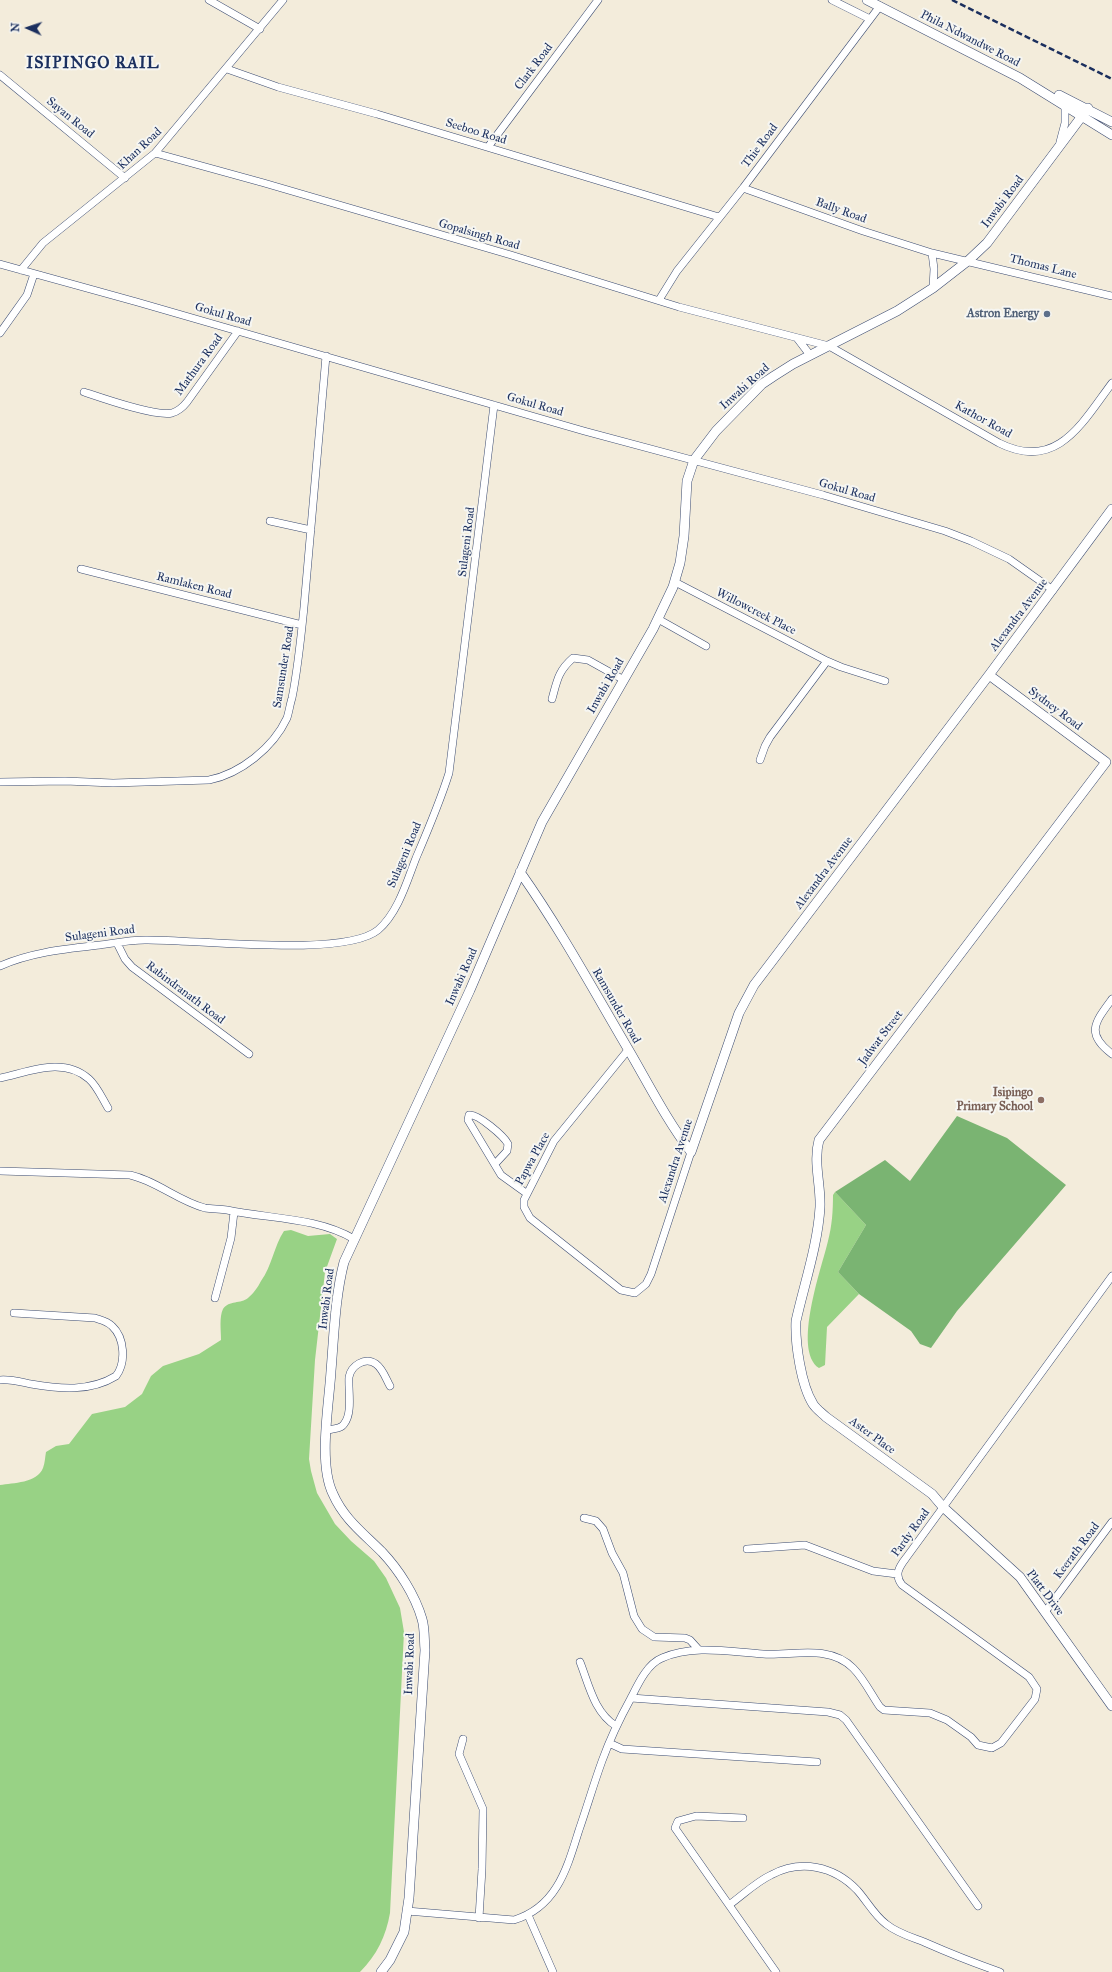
<!DOCTYPE html>
<html>
<head>
<meta charset="utf-8">
<style>
	body { margin:0 }
	#map { position:relative; width:1112px; height:1972px; overflow:hidden; background:#f3ecdb; font-family:"IM FELL Great Primer",serif }
	canvas { display:block }
	.north { position:absolute; left:8px; top:8px; width:40px; height:40px; -webkit-text-stroke:3px #f6f6f2; paint-order:stroke; rotate:273deg; font-size:11px; font-weight:700; line-height:16px; text-align:center; color:#1b2f5e }
	.north::after { content:''; display:block; margin:auto; width:14px; height:18px; background:#1b2f5e; clip-path:polygon(50% 0,100% 100%,50% 72%,0 100%) }
</style>
</head>
<body>
<div id="map">
<canvas width="1112" height="1972"></canvas>
<div class="north">N</div>
</div>
<script>
const ctx = document.querySelector('canvas').getContext('2d');
ctx.lineJoin = 'round';
function fillPath(path, color) { ctx.fillStyle = color; ctx.fill(path, 'evenodd'); }
function stroke(path, color, width, dash) { ctx.strokeStyle = color; ctx.lineWidth = width; ctx.lineCap = dash ? 'butt' : 'round'; ctx.setLineDash(dash || []); ctx.stroke(path); }
function drawText(font, color, halo, rows, align = 'center') {
  ctx.font = font + ' "IM FELL Great Primer",serif'; ctx.lineWidth = 4; ctx.setLineDash([]); ctx.textBaseline = 'middle'; ctx.strokeStyle = halo; ctx.fillStyle = color; for (const [text, x, y, turn = 0] of rows) {
    ctx.save(); ctx.translate(x, y); ctx.rotate((+turn || 0) * Math.PI / 180); ctx.textAlign = isNaN(turn) ? turn : align; if (halo) ctx.strokeText(text, 0, 0); ctx.fillText(text, 0, 0); ctx.restore();
  }
}
fillPath(new Path2D(`
	M835,1192L866,1225L838,1272L859,1294L827,1327L825,1365L819,1368C792,1350 822,1267 828,1241C832,1226 833,1211 833,1195Z
	M291,1230L308,1236L330,1234L337,1239L325,1272L315,1360L309,1459L311,1471L317,1493L335,1524L351,1541L374,1561L386,1578L400,1608L404,1632L390,1913C386,1936 377,1955 360,1972H0V1485C13,1483 37,1483 43,1468C45,1463 45,1457 46,1452L56,1446L69,1444L92,1414L125,1407L142,1394L151,1376L163,1366L199,1354L221,1340C221,1331 219,1317 223,1309C229,1300 241,1304 248,1298C253,1294 258,1287 261,1281C272,1266 274,1246 284,1231Z`), '#98d285');
fillPath(new Path2D(`
	M957,1116L1007,1138L1066,1185L957,1311L931,1348L920,1344L911,1331L859,1294L838,1272L866,1225L835,1192L885,1160L910,1181Z`), '#7ab472');
const minor = new Path2D(`
	M209,0L260,29
	M832,0L870,19
	M227,69L278,87L377,114L719,217
	M0,75L125,178
	M1060,142L1065,123V105
	M488,147L598,0
	M155,153L264,183L511,255L679,307L829,346L999,443C1057,472 1082,423 1112,383
	M743,188L863,231L932,253L1112,296
	M932,253L934,269L933,288
	M0,264L137,302L584,431L823,495L945,531L971,541L1009,559L1053,590
	M21,270L43,243L155,153L283,0
	M659,300L677,271L743,188L880,6
	M0,333L27,295L34,274
	M797,338L810,355
	M84,392C102,398 156,417 172,413C179,411 183,407 187,402L238,331
	M270,521L311,530
	M81,569L302,625
	M675,582L827,661L841,667L885,681
	M658,619L706,646
	M552,699C557,681 558,671 573,658L588,660L624,680
	M760,760L765,746L770,737L827,661
	M0,782L65,781L113,783L209,780C240,774 273,748 287,718C289,712 290,704 292,698C298,668 301,637 304,607C312,524 319,440 326,356
	M117,943L125,959L132,967L249,1054
	M0,966C32,952 65,949 100,945C115,943 130,940 145,940C193,939 344,958 378,930C398,913 407,881 416,858C428,830 440,802 449,773L494,405
	M1112,999C1095,1022 1085,1034 1112,1054
	M628,1050L554,1141L524,1200V1207L530,1218L621,1290L635,1293L646,1284L651,1274L691,1152
	M0,1078C29,1072 63,1056 89,1079C97,1086 102,1098 108,1108
	M495,1164L507,1151L508,1144C504,1136 477,1113 469,1115L468,1120L501,1175L526,1193
	M0,1171L130,1175C157,1181 178,1201 205,1208C212,1209 220,1209 227,1210C269,1219 316,1217 354,1239
	M215,1298L231,1238L234,1212
	M0,1380C10,1379 21,1382 31,1384C60,1389 90,1392 116,1376C126,1363 125,1338 112,1326C107,1321 101,1320 95,1318L14,1313
	M327,1430C332,1429 341,1429 344,1424C353,1413 348,1390 349,1377C351,1366 365,1356 376,1364C383,1369 386,1379 390,1386
	M584,1518L596,1521L603,1529L612,1553L623,1573L634,1616L642,1629L654,1637L685,1638L690,1640L699,1650
	M747,1549L805,1545L873,1571L897,1574
	M1045,1612L1112,1522
	M580,1662C589,1685 594,1712 616,1726
	M631,1698L828,1712L840,1715L846,1720L978,1906
	M463,1739L459,1754L483,1809L482,1869L479,1918
	M609,1743L622,1749L817,1762
	M743,1818L696,1816L678,1821L675,1828L776,1972
	M729,1905C743,1895 756,1882 771,1875C801,1859 834,1866 857,1890C867,1901 874,1915 886,1924C897,1933 911,1937 924,1942C949,1953 974,1963 1000,1972
	M407,1911L514,1920C557,1907 567,1868 579,1830C587,1807 594,1783 602,1761C610,1739 620,1718 631,1698C638,1684 647,1664 662,1658C693,1644 731,1652 763,1654C793,1656 829,1644 853,1668C864,1679 871,1694 880,1707L884,1710L930,1713L947,1720L971,1737L978,1745L992,1748L1001,1743L1035,1699L1037,1689L1029,1677L902,1585C894,1575 899,1567 906,1558L1112,1276
	M528,1915L553,1972`);
const tertiary = new Path2D(`
	M867,0L1020,78L1112,135
	M1059,95L1112,122
	M989,675L1106,762L819,1140C813,1162 821,1185 820,1207C818,1244 804,1285 796,1321C795,1343 801,1385 813,1404C816,1409 822,1413 826,1417L932,1494L943,1507L1020,1577L1112,1706
	M520,872C561,930 595,993 631,1054C650,1087 668,1122 691,1152
	M691,1152L739,1013L754,985L989,675L1112,509
	M381,1972L390,1960L404,1932L409,1898L425,1650C424,1640 425,1629 422,1619C415,1595 399,1570 382,1552C363,1533 344,1519 333,1494C318,1463 329,1405 331,1371C334,1335 335,1297 344,1262L470,990L542,822L653,629L673,587L680,563L684,536L687,481L694,460L716,431L762,384L774,376L793,364L897,311L933,288L969,260L987,243L1002,223L1088,108`);
stroke(minor, '#3b4b71', 8);
stroke(tertiary, '#3b4b71', 10);
stroke(minor, '#fff', 7);
stroke(tertiary, '#fff', 9);
stroke(new Path2D(`
	M952,0L1112,79`), '#1b2f5e', 2.5, [6, 3]);
for (const [x, y, r, color] of [
	[1047,314,4,"#5c6f8a"],
	[1041,1100,4,"#8d6e63"]
]) { const dot = new Path2D(); dot.arc(x, y, r, 0, 2 * Math.PI); ctx.fillStyle = color; ctx.fill(dot); stroke(dot, '#f6f6f2', 1.5); }
drawText('12px', '#1b2f5e', '#f6f6f2', [
	["Phila Ndwandwe Road",970,39,27],
	["Clark Road",534,67,-53],
	["Sayan Road",70,118,39],
	["Seeboo Road",476,132,17],
	["Thie Road",760,146,-53],
	["Khan Road",140,149,-43],
	["Inwabi Road",1003,202,-53],
	["Bally Road",841,211,20],
	["Gopalsingh Road",479,235,16],
	["Thomas Lane",1043,267,14],
	["Gokul Road",223,315,16],
	["Mathura Road",199,365,-54],
	["Inwabi Road",745,387,-42],
	["Gokul Road",535,405,16],
	["Kathor Road",983,420,29],
	["Gokul Road",847,491,16],
	["Sulageni Road",467,542,-83],
	["Ramlaken Road",194,586,14],
	["Willowcreek Place",756,612,27],
	["Alexandra Avenue",1019,615,-53],
	["Samsunder Road",284,667,-81],
	["Inwabi Road",606,686,-60],
	["Sydney Road",1055,709,37],
	["Sulageni Road",405,855,-67],
	["Alexandra Avenue",824,873,-53],
	["Sulageni Road",100,934,-7],
	["Inwabi Road",462,977,-66],
	["Rabindranath Road",185,993,37],
	["Ramsunder Road",616,1006,60],
	["Jadwat Street",881,1038,-53],
	["Papwa Place",533,1159,-61],
	["Alexandra Avenue",676,1161,-72],
	["Inwabi Road",327,1299,-83],
	["Aster Place",872,1436,36],
	["Pardy Road",911,1533,-54],
	["Keerath Road",1077,1551,-53],
	["Platt Drive",1045,1593,53],
	["Inwabi Road",410,1664,-88]
]);
drawText('bold 12px', '#4e5e75', '#f6f6f2', [
	["Astron Energy",1039,314]
], 'right');
drawText('bold 12px', '#785e54', '#f6f6f2', [
	["Isipingo",1033,1093],
	["Primary School",1033,1107]
], 'right');
ctx.letterSpacing = '1px';
drawText('bold 16px', '#1b2f5e', '#f6f6f2', [
	["ISIPINGO RAIL",93,64]
]);
ctx.letterSpacing = '0px';
</script>
</body>
</html>
